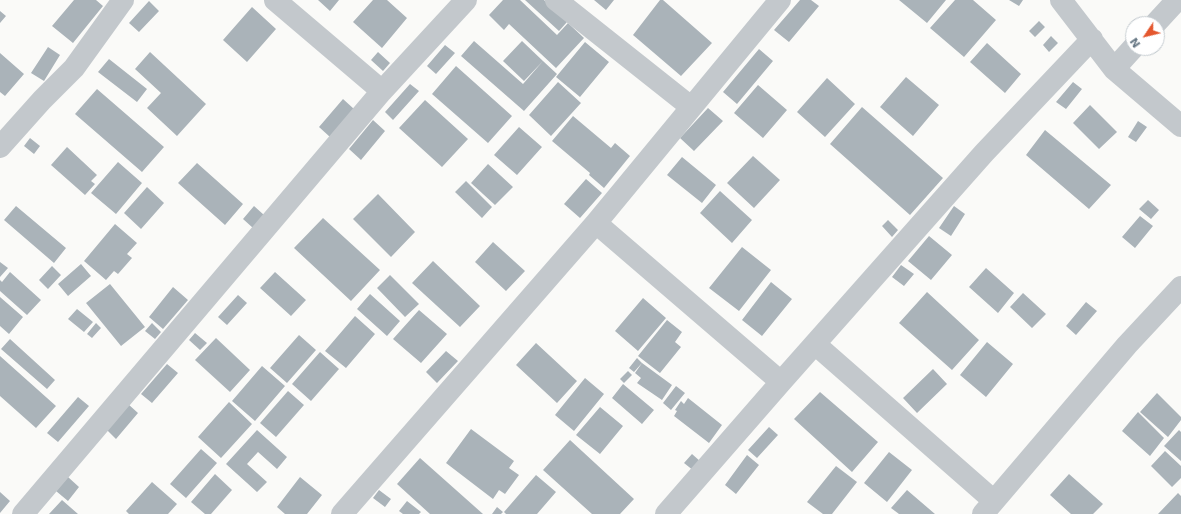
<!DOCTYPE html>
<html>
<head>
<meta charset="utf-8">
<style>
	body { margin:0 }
	#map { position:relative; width:1181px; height:514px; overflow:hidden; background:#fafaf8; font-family:"DejaVu Sans",sans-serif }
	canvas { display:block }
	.north { position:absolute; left:1125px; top:16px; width:40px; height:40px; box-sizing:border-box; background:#fff; border:1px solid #c1c8cd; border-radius:50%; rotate:235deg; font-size:11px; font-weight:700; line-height:16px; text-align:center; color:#657683 }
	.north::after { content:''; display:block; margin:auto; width:14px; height:18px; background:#e4572e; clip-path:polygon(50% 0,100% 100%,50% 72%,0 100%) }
</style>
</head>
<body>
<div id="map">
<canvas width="1181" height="514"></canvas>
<div class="north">N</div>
</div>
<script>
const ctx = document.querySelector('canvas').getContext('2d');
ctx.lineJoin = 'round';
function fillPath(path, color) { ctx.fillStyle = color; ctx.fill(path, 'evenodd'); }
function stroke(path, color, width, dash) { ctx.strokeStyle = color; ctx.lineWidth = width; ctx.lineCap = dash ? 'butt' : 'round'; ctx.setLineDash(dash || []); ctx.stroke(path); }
fillPath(new Path2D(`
	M74,0H96L103,6L73,43L52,26Z
	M318,0H339L330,11Z
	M373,0H387L407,18L382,48L353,22Z
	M503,0H520L557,35L568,23L584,38L556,68L509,24L504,30L489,15Z
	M525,0H544L567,22L559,31Z
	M594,0H614L606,10Z
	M660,0H663L712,43L681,76L633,35Z
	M800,0H811L819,6L789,42L774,30Z
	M899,0H946L927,23Z
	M955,0H973L996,20L964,57L930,28Z
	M1009,0H1023L1019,6Z
	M149,1L159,11L139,32L129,23Z
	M252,7L276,29L247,62L223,40Z
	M0,11L6,16L0,23Z
	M1039,21L1045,27L1035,37L1029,31Z
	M1051,36L1058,43L1049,52L1043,45Z
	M474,41L523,84L543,61L557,74L524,111L461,56Z
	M522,41L543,61L524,81L503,61Z
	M585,42L609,62L580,97L556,77Z
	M987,43L1021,74L1005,93L970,62Z
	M445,45L455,53L436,74L427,66Z
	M48,47L60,55L44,81L31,73Z
	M759,49L773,61L737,104L723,92Z
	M150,52L206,104L177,136L147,108L161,93L135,69Z
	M378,52L390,63L383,71L371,60Z
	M0,53L24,74L5,96L0,92Z
	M109,59L147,89L137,102L98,72Z
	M456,66L512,116L488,143L432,94Z
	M906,77L939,105L913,136L880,107Z
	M827,78L855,104L825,137L797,112Z
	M558,82L581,103L551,136L529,115Z
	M1073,82L1082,89L1066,109L1056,102Z
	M410,84L419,91L393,120L385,112Z
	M758,85L787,110L763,138L734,113Z
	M97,89L164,147L142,172L75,114Z
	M343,99L354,109L330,137L319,127Z
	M425,100L468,139L442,167L399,128Z
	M1090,105L1117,132L1099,149L1073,123Z
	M862,107L943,178L910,215L830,144Z
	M708,108L723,121L694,151L680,138Z
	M573,116L611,148L615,143L630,156L604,188L589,175L590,173L552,141Z
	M373,120L385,131L361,160L349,149Z
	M1138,121L1147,127L1136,142L1128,137Z
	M519,127L542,147L517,175L494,155Z
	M1045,130L1111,185L1089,209L1026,155Z
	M30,138L40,146L34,154L24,146Z
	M67,147L97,175L91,181L95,184L85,195L51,165Z
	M753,156L780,180L754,208L727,183Z
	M682,157L716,185L702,203L667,175Z
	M118,162L142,183L116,214L91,193Z
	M197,163L243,204L225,225L178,183Z
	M488,164L513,187L495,205L471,183Z
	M586,179L602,193L580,218L564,204Z
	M466,181L492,207L482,218L455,192Z
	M147,187L164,203L141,229L124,213Z
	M720,191L752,220L732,243L700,213Z
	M378,194L415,232L391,257L353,219Z
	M1148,200L1159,210L1151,219L1139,209Z
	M16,206L66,248L54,263L4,220Z
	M254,206L264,215L253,228L243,219Z
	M954,206L965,214L951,236L939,228Z
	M1140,216L1153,226L1135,248L1122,237Z
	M323,218L380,270L351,301L294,248Z
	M888,220L898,230L892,237L882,226Z
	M115,224L137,243L127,254L132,258L118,274L114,271L106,280L84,261Z
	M929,236L952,255L931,280L908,261Z
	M493,242L525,271L506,291L475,262Z
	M742,247L771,270L739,311L709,288Z
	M433,261L480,306L460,327L412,283Z
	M0,262L8,268L0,277Z
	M81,264L91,276L68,296L58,284Z
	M901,265L914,274L904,286L892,277Z
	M52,266L61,275L48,289L39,280Z
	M986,268L1014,293L998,313L969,287Z
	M10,272L41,300L27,315L0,291V280L2,282Z
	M275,272L306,300L291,316L260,288Z
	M390,275L419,304L405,317L377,288Z
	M771,282L792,299L762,336L742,320Z
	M110,284L145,327L121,346L86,303Z
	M173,287L188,300L163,329L149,317Z
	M927,292L979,340L952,370L899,323Z
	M1023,293L1046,314L1032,328L1010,307Z
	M370,294L400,321L387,336L357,309Z
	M238,295L247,303L227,325L218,317Z
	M0,297L23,317L9,334L0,326Z
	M643,298L666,318L638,351L615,331Z
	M1086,302L1097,311L1076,335L1066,326Z
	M77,309L93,322L84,332L68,319Z
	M419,310L447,334L421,363L393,339Z
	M355,316L375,334L346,368L325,351Z
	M667,320L682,332L675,342L681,347L660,373L638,356Z
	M96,323L101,328L92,338L87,334Z
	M152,323L161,332L155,339L145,331Z
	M195,333L207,343L200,350L189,340Z
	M299,335L316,350L287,383L270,368Z
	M216,338L250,370L230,392L195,360Z
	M10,339L55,380L47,389L1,349Z
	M987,342L1013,364L986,397L960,375Z
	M536,343L577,381L557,403L516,365Z
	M446,351L458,361L437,383L426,372Z
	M320,352L339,369L311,401L292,384Z
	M0,356L56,406L36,428L0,396Z
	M637,358L642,363L634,372L629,368Z
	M642,363L672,385L662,400L637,383L641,378L635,373Z
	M167,364L178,373L152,403L141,394Z
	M262,366L285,386L255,421L232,401Z
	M933,369L947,384L917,413L903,398Z
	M628,371L632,375L624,383L620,379Z
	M585,378L604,394L574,431L555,415Z
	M623,384L654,410L642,424L612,398Z
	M676,386L685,393L671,410L663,403Z
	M288,391L304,405L276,437L260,423Z
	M820,392L878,442L852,472L794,419Z
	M1157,393L1181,417V420L1168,437L1140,412Z
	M78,397L89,406L58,442L47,433Z
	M688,398L722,425L709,443L674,416L677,411L675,410L681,401L684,404Z
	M229,402L252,424L221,458L198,437Z
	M128,404L138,413L116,439L106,429Z
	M600,407L623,426L600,454L576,435Z
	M1138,412L1164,438L1150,456L1122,431Z
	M769,427L778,435L757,458L748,450Z
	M471,429L514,461L509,468L519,475L505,494L499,490L493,499L446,463Z
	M257,430L287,457L277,469L258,452L247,464L267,482L257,492L226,464Z
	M1179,430L1181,432V461L1164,446Z
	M570,440L634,499L620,514H592L543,470Z
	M201,449L217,463L186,498L170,484Z
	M1165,451L1181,466V478L1172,487L1151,466Z
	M889,452L912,470L887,502L864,483Z
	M692,454L701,462L694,471L684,463Z
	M747,455L759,465L736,494L725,485Z
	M420,458L483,514H430L397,484Z
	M836,466L857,482L832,514H823L807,502Z
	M215,474L232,490L211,514H205L191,502Z
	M1069,474L1103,504L1093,514H1071L1050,495Z
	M536,475L556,492L537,514H506L504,512Z
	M68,477L79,487L68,501L56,491Z
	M300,477L322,495L307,514H285L277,507Z
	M152,482L177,504L168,514H129L126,511Z
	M379,490L391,499L385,507L373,498Z
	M907,490L935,514H899L891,508Z
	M0,492L10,501L0,513Z
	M1178,493L1181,496V514H1158Z
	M62,500L78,514H49Z
	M407,501L421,512L419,514H403L399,511Z
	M497,507L503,512L501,514H492Z`), '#aab3b9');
stroke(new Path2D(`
	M275,0L382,91
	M556,0L691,107
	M1061,0L1114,69L1181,126
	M1155,24L1177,0
	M1114,69L1133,48
	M0,147L42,100L74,68L123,0
	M596,223L781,382
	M815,344L994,501
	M23,514L382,91L466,0
	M342,514L596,223L780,0
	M666,514L781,382L984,153L1092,39
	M983,514L1127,345L1181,287`), '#c3c8cc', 22);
</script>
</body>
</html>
